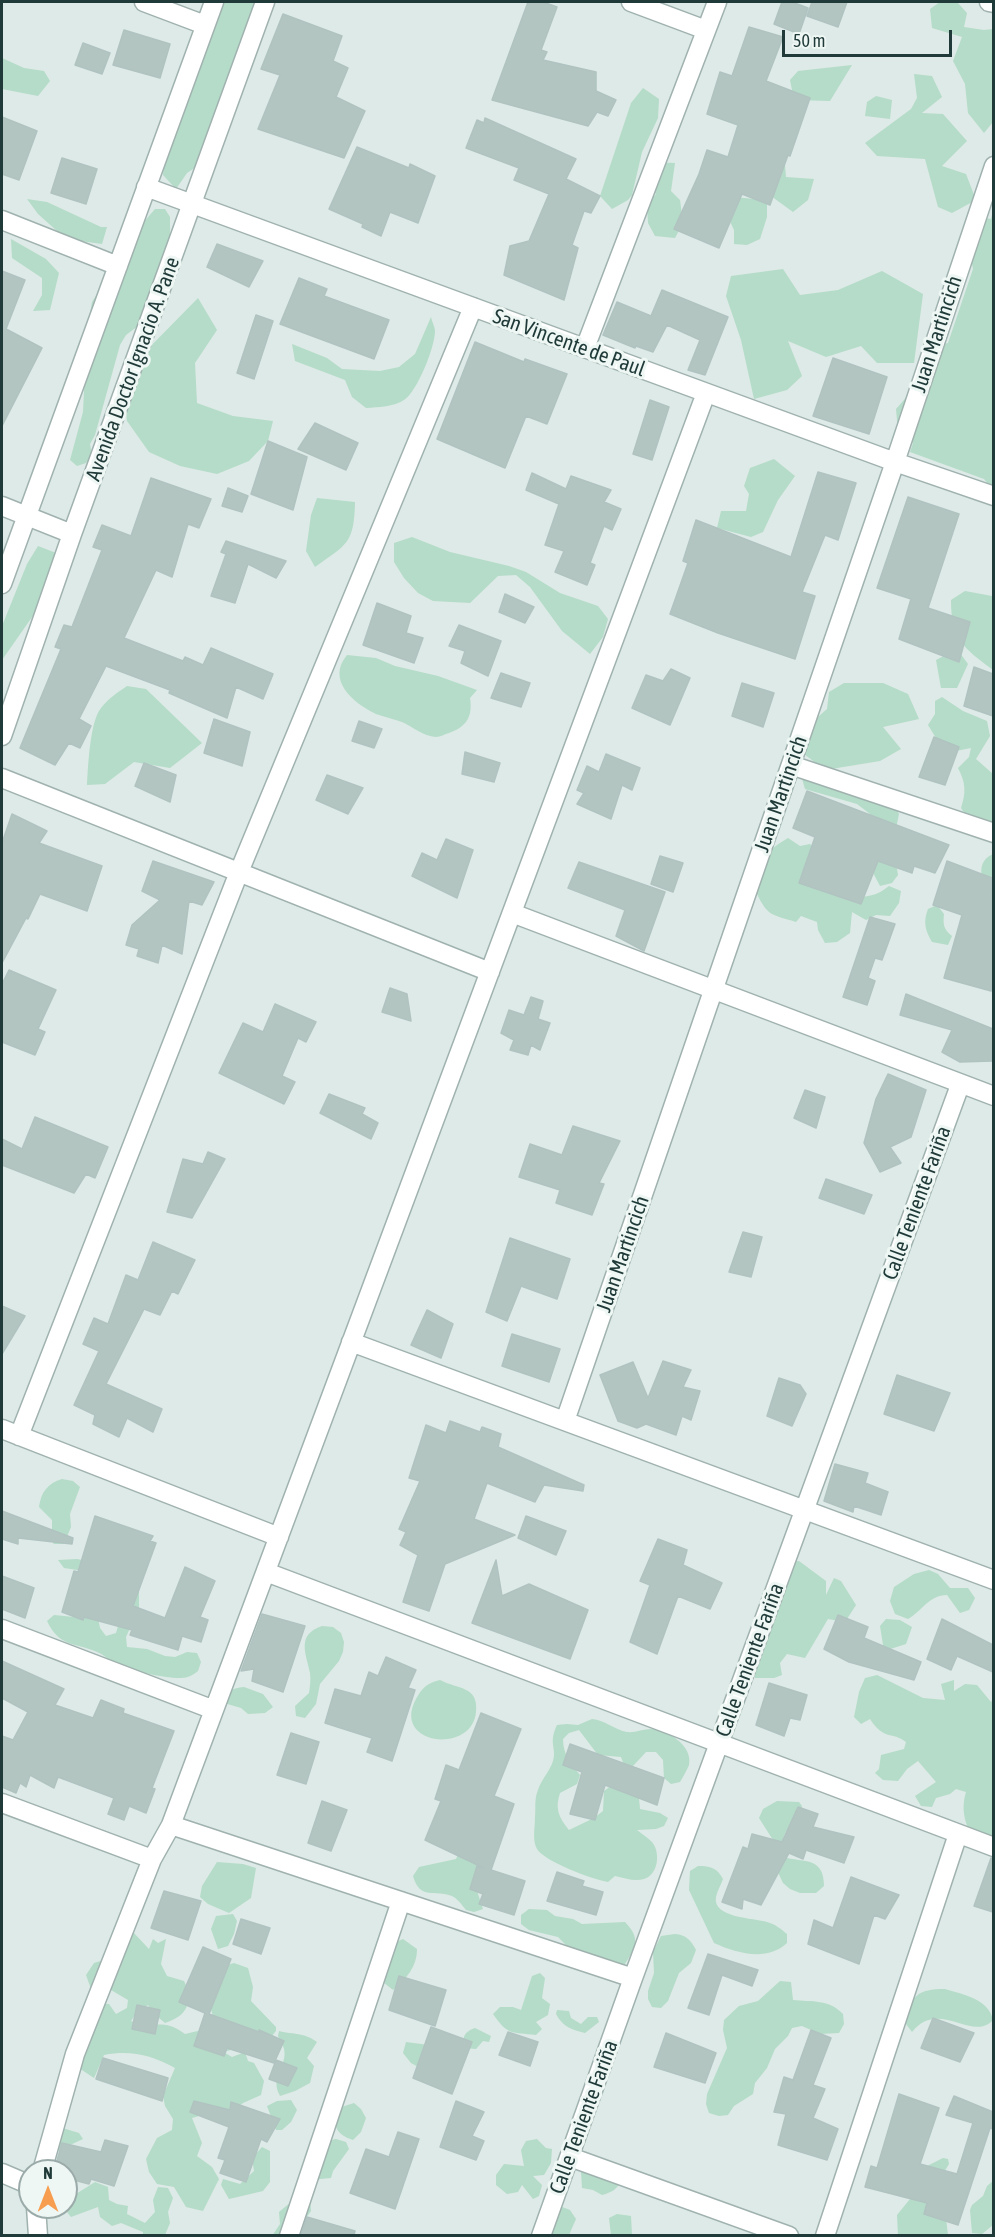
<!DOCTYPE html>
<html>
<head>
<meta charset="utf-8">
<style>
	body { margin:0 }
	#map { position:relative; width:995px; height:2237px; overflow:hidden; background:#ddeae7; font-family:"Asap Condensed",sans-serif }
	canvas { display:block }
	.frame { position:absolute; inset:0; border:3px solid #1f3a38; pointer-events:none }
	.north { position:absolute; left:18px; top:2159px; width:60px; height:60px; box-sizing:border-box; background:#eef7f4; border:2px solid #9baba9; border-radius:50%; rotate:0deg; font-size:16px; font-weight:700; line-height:24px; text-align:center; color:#1f3a38 }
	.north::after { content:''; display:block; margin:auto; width:21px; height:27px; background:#f79d4f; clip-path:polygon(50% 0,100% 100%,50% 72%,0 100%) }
	.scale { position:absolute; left:782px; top:30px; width:170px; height:27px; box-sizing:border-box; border:3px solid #1f3a38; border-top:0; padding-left:8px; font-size:18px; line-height:21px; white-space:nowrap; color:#1f3a38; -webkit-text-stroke:4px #eef7f4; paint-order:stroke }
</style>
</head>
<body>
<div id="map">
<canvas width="995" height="2237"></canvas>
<div class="frame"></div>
<div class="north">N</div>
<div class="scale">50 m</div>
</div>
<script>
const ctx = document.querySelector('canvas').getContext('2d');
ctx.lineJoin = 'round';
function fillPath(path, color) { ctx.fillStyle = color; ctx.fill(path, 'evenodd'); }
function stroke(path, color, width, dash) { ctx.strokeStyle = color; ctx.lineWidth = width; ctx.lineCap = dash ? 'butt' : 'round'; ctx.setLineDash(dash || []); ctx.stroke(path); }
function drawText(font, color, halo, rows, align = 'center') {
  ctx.font = font + ' "Asap Condensed",sans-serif'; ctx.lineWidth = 6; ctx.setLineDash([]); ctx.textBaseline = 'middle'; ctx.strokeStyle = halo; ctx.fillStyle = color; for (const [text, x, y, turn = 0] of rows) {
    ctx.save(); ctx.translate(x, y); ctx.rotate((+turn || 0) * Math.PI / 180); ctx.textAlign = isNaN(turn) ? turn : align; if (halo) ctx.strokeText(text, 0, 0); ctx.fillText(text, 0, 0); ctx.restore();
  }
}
fillPath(new Path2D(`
	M218,2H264L247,43L228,79L196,167L187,173L176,189L163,175L166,134Z
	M940,2H957L967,13L964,27L984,30L993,29V122L984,133L968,113L965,84L953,61L962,37L932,28L930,9Z
	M2,58L24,68L44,71L50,81L38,96L2,89Z
	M852,65L830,101L794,100L790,80L798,71Z
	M914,74L932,76L942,97L922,113L943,114L967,141L942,166L966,174L976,200L952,213L938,207L925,159L877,156L865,143L911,109L917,98Z
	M643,88L659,99L658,118L642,152L632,195L628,200L612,209L600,196L631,103Z
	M876,96L892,100L890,119L865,116L867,102Z
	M784,154L786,177L814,179L808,200L793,212L771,196Z
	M650,162L675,163L671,191L680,200L683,223L675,238L655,236L648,223L647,204L656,194L644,181Z
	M733,197L767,200V217L760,239L747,245L734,244V230L725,211Z
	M27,199L47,202L101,227H107L102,244L66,239L38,214Z
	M155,209H165L170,217V247L142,323L126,335L120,345L95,435L90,444L92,456L86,463L77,466L70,460L83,412L87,330L92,302L137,230Z
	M993,211V490L984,479L910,452L913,443L898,431L896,409L918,384L939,345L948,343L973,269L971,259L985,218L991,219Z
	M11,239L46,259L59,273L50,310L33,311L42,295V278L12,258Z
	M783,269L800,295L838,290L882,271L923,294L914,363H877L861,346L826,357L788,341L802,376L787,390L754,399L741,340L726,296L731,276Z
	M198,298L217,330L195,363L197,403L233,416L273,421L268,441L249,461L217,474L180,466L149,452L127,421L123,385L145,352Z
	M431,317C432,322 435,327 435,331C435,347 417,392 404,400C394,407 378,407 366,408L352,397L345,380L295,361L292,344L327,358L342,369L380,371L399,367L415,354Z
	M774,459L795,476L778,500L763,532L751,537L717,528L721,511H746L749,494L744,486L750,468Z
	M317,498L355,502C354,544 347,544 315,567L306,551L311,515Z
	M412,537L450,552L509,566L526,572L560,593L598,606L608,619L603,637L590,654L562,631L530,587L516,575L498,576L470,603L433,601L418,593L404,578L394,562V543Z
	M38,546L56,553L59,571L51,590L2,660V626L27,564Z
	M965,591L992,596L994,599L993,670C964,648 951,640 951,600Z
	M957,649L968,664L957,688H941L936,660Z
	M347,655L376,658L395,666L438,676L477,690L470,698C473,717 466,727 449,733C445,734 440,737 436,737C423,736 413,727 402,722C394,719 384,717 376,714C353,703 326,680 347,655Z
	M844,683H883L908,694L919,719L883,727L901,749L880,761L825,770L804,754L810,724L827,709L829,692Z
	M127,686L146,689L202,743L170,768L134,762L105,784L87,785C88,766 90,726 99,711C106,700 117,693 127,686Z
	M942,697L963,711L987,721L990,736L976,759L993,774L994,826L969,820L961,808C966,793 966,783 958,768L969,757L971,748L951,752L939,743L928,725L935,714V701Z
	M801,775L893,802L899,814L893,843L898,875L892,883L880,886L870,867L865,818L870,814L857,804L805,789Z
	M788,838L800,846L810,844L820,853L851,897C867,897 877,896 889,886L901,891L899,903L890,916L876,915L866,920L852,912L850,933L837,942L825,943L818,930L817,922L801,916L796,922C771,914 768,917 756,892C763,862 760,854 788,838Z
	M993,854V907L984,902L985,891L992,884L982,878C980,867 982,859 993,854Z
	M937,905L944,914C943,924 943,929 952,936L948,945L932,942C925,930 923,922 928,909Z
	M62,1479L73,1481L80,1487L70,1514L71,1527L64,1544H54L48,1537L52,1529V1520L39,1507C41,1492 48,1483 62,1479Z
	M77,1559L87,1561L100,1628L106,1636L116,1633L129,1589L139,1591V1608L126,1637L127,1647L147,1649L165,1656L175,1657L187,1652L197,1653L201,1662L198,1671C193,1675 188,1678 181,1678C170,1679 126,1670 116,1665C110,1661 105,1655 97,1652C75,1642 60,1648 47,1621L54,1615L74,1617L83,1613L84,1571L64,1568L58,1560Z
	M799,1561L826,1581V1595L834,1578L841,1581L856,1605L845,1622L828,1619L805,1658L787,1654L780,1663L782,1675L774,1678H755C747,1633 758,1602 779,1563Z
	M929,1570L938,1574L950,1588H968L975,1598L969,1610L960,1613L947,1595C929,1595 922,1611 908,1619L895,1614L890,1601L894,1587L914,1574Z
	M886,1619L900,1620L912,1627L906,1644L884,1651L880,1626Z
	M322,1626L333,1627L341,1633L344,1642L343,1652L339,1661L320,1684L316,1704L305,1718L296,1716L295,1706L309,1693C310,1686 311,1679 310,1673C306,1653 296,1635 322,1626Z
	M877,1675L923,1698L945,1700L941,1684L954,1680V1691L965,1684L977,1685L991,1702L993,1699V1836L977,1845C966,1827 960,1812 966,1792L956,1789L950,1794L936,1798L932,1807L921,1806L915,1796L936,1782L918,1761L907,1769L898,1781L883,1780L875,1773L879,1769L881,1755L904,1749L906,1742C892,1731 884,1741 870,1719L861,1724L854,1717L859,1692L865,1678Z
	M440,1680C457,1689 479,1686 476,1712C472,1755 391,1745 416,1699C422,1688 427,1683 440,1680Z
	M244,1687L263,1694L273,1707L265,1713L248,1714L241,1708L224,1703C227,1691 232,1688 244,1687Z
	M592,1719C605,1720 615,1730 627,1732C635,1733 643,1729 651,1729C667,1730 693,1745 689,1765C687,1770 683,1777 680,1782L671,1784L664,1778L663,1760L656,1752H646L633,1766L624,1765L621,1757L598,1755L579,1730L569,1733L563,1739C563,1755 571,1764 580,1775L577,1784L560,1793C555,1808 558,1817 569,1830L594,1818L603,1811L604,1791L612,1785L634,1790L639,1798L640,1809L660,1813L668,1818L664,1826L656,1829L637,1830C642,1834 648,1838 652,1842C661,1853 658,1875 644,1879C635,1882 624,1878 615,1876L608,1882C592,1879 545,1862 537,1849C532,1840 535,1828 535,1817C536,1808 534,1799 538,1790C541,1780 550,1771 553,1761C557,1748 548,1743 557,1725L567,1724L578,1725Z
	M777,1801L799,1802L802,1806C797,1825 773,1832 787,1858C806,1862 824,1858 824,1886L816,1893H800L790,1889L783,1883L774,1864L773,1840L759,1818L763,1809Z
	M460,1850L484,1865L480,1875L474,1882L483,1909L474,1912L466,1910C462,1905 458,1899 452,1896C435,1889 420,1901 413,1876L419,1867L456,1859Z
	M217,1862L243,1864L256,1868L251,1898L229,1913L208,1904L200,1897L202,1886Z
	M698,1866C711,1866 717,1868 723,1879C721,1885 717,1891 716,1897C712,1918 754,1918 767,1922C775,1924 781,1929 787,1934V1943C767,1962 736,1953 714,1943L689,1890L690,1871Z
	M529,1909L547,1910L555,1916L573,1919L582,1924L625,1922C642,1940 635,1947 624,1966L573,1952L558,1937L529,1930L521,1924V1915Z
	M233,1914L237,1921L234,1934L228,1946L218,1949L211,1929L216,1916Z
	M132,1931L149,1949L153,1939L158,1943L166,1939L161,1964L167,1976L184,1981C194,2002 187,2016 165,2023L153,2013L148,2005L137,2012L131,2021C154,2030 163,2017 185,2034L202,2030L208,2043L232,2057L245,2052L248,2061L254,2063L264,2081L261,2095L243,2103L235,2109L220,2110L192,2118L202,2143L197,2156L212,2167L219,2179L203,2211L186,2207L174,2187L157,2184L149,2172L146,2159L157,2138L172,2130L173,2119L165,2106L163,2096L175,2068C151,2055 131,2050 104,2055L94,2078L79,2068L85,2054L78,2044L84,2027L80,2015L92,2003L109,2004L116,2014L127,2008L128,2000L111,1990L91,1989L86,1975L94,1963L107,1959Z
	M675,1934C686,1935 691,1940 696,1950L691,1963L679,1973L668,2001L661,2008L652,2007L648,1999V1991L654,1973L653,1952L661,1936Z
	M403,1939L417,1949C417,1967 406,1979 393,1990L383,1982L379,1974L396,1942Z
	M234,1963L248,1968L253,1987L251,2001L276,2027V2031C276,2031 270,2038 270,2039C266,2041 230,2051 226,2051L220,2039L209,2003L214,1969Z
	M540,1973L545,1978L542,1998L550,2004L548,2015L536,2022L542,2029L536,2035C512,2032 508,2036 493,2014L500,2007H513L521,2010L532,1976Z
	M780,1981L791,1982L793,2000C812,2002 829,1999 843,2014L844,2024L839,2033L820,2034L802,2026L792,2028L788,2036L775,2049L767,2068L755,2083L753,2094L734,2106L728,2115L719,2116L709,2113L706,2104L707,2094L727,2048L723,2030L724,2020L739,2006L758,2001Z
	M945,1989C962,1994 989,1999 993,2020C972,2043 939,1998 912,2032L906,2024C910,1995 918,1989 945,1989Z
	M557,2010L569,2011L571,2018L581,2024L588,2017H597L599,2022L585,2033C572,2030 563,2027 556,2014Z
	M475,2028L491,2036L489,2042L483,2041L476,2049L463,2048C463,2036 464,2032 475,2028Z
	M279,2031C295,2035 303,2032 317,2042L307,2058L314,2066L310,2083L295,2091L280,2096C269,2076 288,2066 284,2049C283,2045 280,2040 278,2036Z
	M406,2042L429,2045L422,2069L411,2063L403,2053Z
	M291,2100L297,2110L291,2122L282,2130H276L267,2106L277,2101Z
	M354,2103L361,2109L366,2118L361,2132L353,2140C335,2134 334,2126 335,2109Z
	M56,2126L79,2133L83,2139L53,2153Z
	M336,2139L346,2142L349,2149L333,2171L331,2178L320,2179L312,2183L318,2143Z
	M537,2139L546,2148L552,2149L551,2163L544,2175L533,2176L542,2185L539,2196L533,2199L522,2185L518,2192L507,2194L496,2185V2175L504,2164L524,2166L521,2150L526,2141Z
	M262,2147L270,2151V2182L263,2191L229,2199L221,2185L223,2179L240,2184L254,2171L252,2158Z
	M943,2158L948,2159L949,2164L941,2177L948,2235L898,2236L897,2215L910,2199L917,2171Z
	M583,2167L621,2180C617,2190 612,2192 602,2195L593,2190L582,2188L581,2172Z
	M993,2181V2225L982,2234L972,2233L970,2210L972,2205L983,2196L987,2186Z
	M95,2182L108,2187L109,2200L117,2204L128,2206L127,2214L145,2223L155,2212L153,2200L158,2187L168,2188L173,2198L168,2212L170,2223L165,2235H143V2232L121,2223L112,2226L100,2217L98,2207L71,2217L66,2211L68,2199Z
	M297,2197L310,2200L311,2211L306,2218L292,2221V2235L272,2236L280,2224L279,2212Z
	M557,2205L570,2210L576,2219L569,2235L534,2236Z
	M617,2214L631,2216L632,2235H611L609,2218Z`), '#b5dcc8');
const building = new Path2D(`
	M528,2H543L557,7L541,50L547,52L543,60L596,72V91L616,100L608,116L597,112L588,126L492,100Z
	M782,2H792L808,8L799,34L774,24Z
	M812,2H847L838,27L807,16Z
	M283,14L342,36L333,61L348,68L336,97L365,111L344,158L258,129L280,75L261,69Z
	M749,27L783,37L766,81L810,98L790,156L788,155L770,205L742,194L719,248L674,229L699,174L707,150L728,157L738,125L707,114L720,72L732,76Z
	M124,30L170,44L160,78L113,65Z
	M83,43L110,53L102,74L75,65Z
	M2,117L37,131L19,180L2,174Z
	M485,118L576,159L566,179L600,196L591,213L584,211L572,245L578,248L564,300L504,275L510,246L529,241L549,194L514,180L519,168L466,148L477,120L484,123Z
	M357,147L409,168L410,164L435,176L418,223L390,212L381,236L362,227L363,224L329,209Z
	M62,158L97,169L86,204L51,193Z
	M217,244L263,261L249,287L207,267Z
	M2,271L25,280L6,329L42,348L2,426Z
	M299,278L327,289L324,296L389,320L374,359L280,324Z
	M662,290L728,317L705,375L688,370L700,340L667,325L653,352L636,346L635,348L603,335L617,302L651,316Z
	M256,315L273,321L254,379L237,373Z
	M475,342L524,362L525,359L567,374L547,424L526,416L505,468L437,439Z
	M833,358L887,377L869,434L813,416Z
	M650,400L669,407L652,460L633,454Z
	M315,423L358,443L346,470L298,449Z
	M268,441L307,457L293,510L251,494Z
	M818,472L856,483L838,540L825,535L802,592L815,596L795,659L718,633L670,614L688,563L683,561L696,520L791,557Z
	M532,473L566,489L571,476L611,490L604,502L621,509L612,530L604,526L590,563L595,565L587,585L555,572L564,551L545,545L559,504L526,490Z
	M151,478L211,499L199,528L188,524L172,577L156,570L124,638L183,661L185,657L203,665L211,648L273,674L263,699L236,687L227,718L169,693L170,690L106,666L79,719L91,726L80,748L69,743L55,765L20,748L61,649L55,647L64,625L72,627L102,550L93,547L102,525L131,536Z
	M228,488L248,496L242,512L222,506Z
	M908,497L959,514L928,608L970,622L959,662L899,639L911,599L877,588Z
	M226,541L286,561L276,578L248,564L235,603L211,596L226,554L221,552Z
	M505,594L534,607L525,623L499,612Z
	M377,603L411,616L406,633L423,638L414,663L363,645Z
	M459,625L501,641L488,676L461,663L465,651L449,646Z
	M974,667L993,674V716L964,706Z
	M671,669L690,678L670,725L632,708L646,675L663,681Z
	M501,673L530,683L521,707L491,698Z
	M742,683L774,693L763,727L732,716Z
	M214,719L250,732L242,766L204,753Z
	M359,721L382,729L374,748L352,741Z
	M934,737L959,747L945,785L919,777Z
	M465,752L500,763L494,782L462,774Z
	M606,754L640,768L632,790L622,785L611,819L577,804L584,793L577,790L587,766L599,772Z
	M144,763L176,775L170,802L135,786Z
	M327,775L363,788L348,814L316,800Z
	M807,791L949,845L935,873L914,866L912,873L878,861L861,904L799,883L815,837L793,828Z
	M12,814L47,831L39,843L102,866L87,911L40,894L28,919L26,918L2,963V843Z
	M446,839L473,850L457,898L412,876L422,853L437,860Z
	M660,856L683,863L673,892L651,884Z
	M153,861L214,882L202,905L189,901L182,954L162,945L158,963L137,956L139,949L126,945L132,925L160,900L142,891Z
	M947,861L992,878L993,981L991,991L944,978L962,915L933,905Z
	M579,862L665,892L644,951L616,936L625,910L568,888Z
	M870,917L895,924L882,960L875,958L868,978L875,981L867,1005L843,997Z
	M9,970L56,990L38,1029L45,1032L35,1055L2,1042V984Z
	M390,988L407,994L411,1021L382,1012Z
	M906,994L993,1029L992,1061L960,1062L942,1052L952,1030L900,1015Z
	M531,997L543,1001L538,1019L550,1023L540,1050L531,1045L528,1055L510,1050L514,1040L501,1033L509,1010L524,1015Z
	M275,1004L316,1022L306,1042L298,1038L282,1076L295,1082L284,1104L219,1073L243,1023L263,1032Z
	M888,1074L926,1090L911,1137L890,1147L901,1163L880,1172L864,1143L876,1099Z
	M805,1090L825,1097L816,1128L794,1118Z
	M329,1094L365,1108L362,1114L378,1123L371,1139L320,1113Z
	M35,1117L108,1147L95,1178L86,1174L74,1193L2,1165V1139L22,1149Z
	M573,1126L620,1141L599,1183L604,1184L592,1215L556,1203L560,1190L519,1177L530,1144L562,1155Z
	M208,1152L225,1159L192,1218L167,1212L183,1159L203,1164Z
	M826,1179L872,1195L864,1214L819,1198Z
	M743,1232L762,1237L751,1277L729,1272Z
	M510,1238L570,1259L557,1299L521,1286L507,1321L486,1312Z
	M153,1242L195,1260L178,1294L172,1291L160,1315L144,1309L106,1384L162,1409L153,1432L127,1418L119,1437L93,1424L95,1415L74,1405L99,1351L83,1344L94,1318L108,1324L126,1275L138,1280Z
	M2,1306L25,1316L2,1354Z
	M427,1310L453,1324L441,1358L411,1345Z
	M512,1334L560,1349L549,1382L502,1366Z
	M663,1361L691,1370L683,1387L700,1391L691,1420L682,1416L676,1435L646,1424L637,1428L618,1421L600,1375L633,1362L648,1398Z
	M897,1375L950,1393L934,1431L884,1414Z
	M779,1378L800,1385L806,1394L792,1426L767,1416Z
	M450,1421L480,1432L482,1427L501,1434L498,1447L584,1485L583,1491L544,1485L535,1502L487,1483L474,1519L515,1535L445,1564L429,1611L403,1602L418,1555L400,1545L406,1532L399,1529L420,1481L409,1478L426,1425L446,1433Z
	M835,1464L868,1473L865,1483L888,1492L881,1515L854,1506L853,1512L824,1501Z
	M2,1511L73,1538L72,1544L18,1538V1544L2,1539Z
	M95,1516L153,1536L150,1541L156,1543L133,1606L165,1618L185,1567L215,1581L200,1617L208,1620L201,1642L182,1636L178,1650L130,1635L132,1630L84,1617L83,1620L62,1612L74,1571L78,1572Z
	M526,1516L566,1531L556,1555L518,1538Z
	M658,1539L687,1550L683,1565L722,1583L710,1609L678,1596L657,1654L630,1642L650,1585L640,1581Z
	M496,1560L502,1596L529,1584L588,1610L570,1659L472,1623Z
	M2,1576L34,1588L25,1618L2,1609Z
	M262,1614L305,1626L283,1692L252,1681L254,1669L241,1671Z
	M838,1615L868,1627L864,1638L921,1662L914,1680L849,1662L824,1649Z
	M942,1619L993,1645V1672L957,1656L951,1670L927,1659Z
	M386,1657L416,1670L408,1688L415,1690L392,1761L367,1752L372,1738L325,1723L335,1689L361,1696L369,1672L378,1676Z
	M2,1661L64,1689L55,1705L93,1718L101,1700L124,1709L123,1713L174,1731L152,1788L155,1789L146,1813L129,1806L124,1820L108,1814L114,1798L58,1777L54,1788L30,1775L26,1787L20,1783L16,1793L2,1787V1736L13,1740L28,1712L2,1698Z
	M769,1683L807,1695L800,1720L790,1718L784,1736L756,1725Z
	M481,1713L521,1729L494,1796L514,1804L491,1870L525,1881L514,1915L479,1904L483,1894L470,1889L477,1866L484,1868L425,1840L441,1801L435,1799L446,1765L459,1770Z
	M291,1733L319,1742L306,1784L277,1775Z
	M570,1744L664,1778L657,1805L605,1785L595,1820L570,1814L582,1772L563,1765Z
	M322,1801L347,1810L331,1851L308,1843Z
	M798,1807L818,1814L813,1827L854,1837L844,1863L806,1850L803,1859L789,1853L761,1905L743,1899L742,1909L722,1902L743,1847L748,1849L752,1834L782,1842Z
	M991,1858H993V1912L974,1906Z
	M557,1872L584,1881L582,1886L603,1892L596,1915L547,1901Z
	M851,1877L899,1895L885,1919L874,1915L859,1964L808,1944L814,1920L833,1928Z
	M164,1891L201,1901L188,1940L151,1928Z
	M241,1919L270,1928L261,1954L233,1944Z
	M203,1947L231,1959L209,2014L259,2032V2030L284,2041L274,2063L227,2048L224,2056L194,2046L205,2013L179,2002Z
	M708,1954L758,1970L752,1986L722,1975L709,2015L688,2008Z
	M399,1976L446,1990L435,2026L389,2010Z
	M137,2005L160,2010L155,2034L132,2029Z
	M933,2018L974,2033L960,2062L921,2048Z
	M431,2027L472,2042L452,2094L413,2078Z
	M811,2030L831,2038L813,2085L825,2089L813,2118L838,2129L827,2160L778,2145L786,2114L774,2112L784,2077L793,2080Z
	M508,2032L538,2042L530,2066L499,2055Z
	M666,2033L716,2053L705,2083L654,2067Z
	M103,2058L168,2078L162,2101L96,2079Z
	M276,2060L297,2068L288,2086L269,2079Z
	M899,2094L939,2108L920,2164L957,2174L973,2123L946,2115L954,2096L993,2112V2129L990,2128L958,2225L924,2214L927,2203L865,2187L871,2166L877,2168Z
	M194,2101L230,2110L231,2102L280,2119L267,2142L261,2139L246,2182L220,2173L225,2160L218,2158L229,2127L190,2112Z
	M456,2101L484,2112L472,2136L484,2141L476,2160L440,2147Z
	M398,2132L419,2139L395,2209L350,2193L366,2149L389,2157Z
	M105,2140L128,2146L114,2186L91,2179L89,2184L66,2178V2171H54L62,2143L101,2152Z
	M307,2217L355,2231L354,2235H301Z`);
fillPath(building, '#b3c5c1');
stroke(building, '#b0c3c0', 1.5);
const street = new Path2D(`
	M144,2L205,25
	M631,2L706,30
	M989,2L994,3
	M146,187L895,462L994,496
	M2,220L118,266
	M585,348L717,2
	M2,506L72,534
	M2,584L214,2
	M2,736L72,534L265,2
	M791,765L994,833
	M2,778L490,972
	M512,913L994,1096
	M351,1342L994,1580
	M565,1421L895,462L994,166
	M2,1429L279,1537
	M19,1436L239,872L473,307
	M266,1572L994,1847
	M2,1629L214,1710
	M2,1803L152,1859
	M171,1825L633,1978
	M570,2157L789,2236
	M42,2171L75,2054L152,1859L171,1825L706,393
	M2,2173L30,2185
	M36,2207L38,2236
	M289,2236L401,1901
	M541,2236L633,1978L960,1085
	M825,2236L958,1834`);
stroke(street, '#a0b2af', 21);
stroke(street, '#fff', 18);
drawText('21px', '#1f3a38', '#eef7f4', [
	["Juan Martincich",937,334,-72],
	["San Vincente de Paul",569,343,20],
	["Avenida Doctor Ignacio A. Pane",133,369,-70],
	["Juan Martincich",781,794,-71],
	["Calle Teniente Fariña",917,1203,-70],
	["Juan Martincich",623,1254,-71],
	["Calle Teniente Fariña",750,1660,-70],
	["Calle Teniente Fariña",584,2117,-70]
]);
</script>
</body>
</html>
